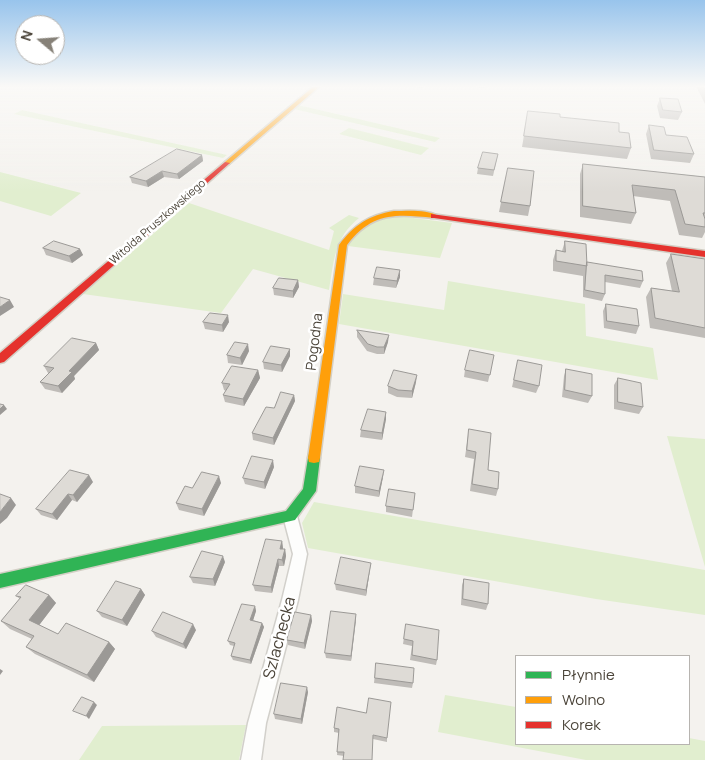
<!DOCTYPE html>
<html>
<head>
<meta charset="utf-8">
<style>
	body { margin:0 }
	#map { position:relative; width:705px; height:760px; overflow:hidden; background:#f4f2ee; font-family:Manrope,sans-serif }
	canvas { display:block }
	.legend { position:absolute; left:515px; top:655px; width:175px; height:90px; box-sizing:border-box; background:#fff; border:1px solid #b7b4b0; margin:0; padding:6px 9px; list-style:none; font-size:15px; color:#4b4439 }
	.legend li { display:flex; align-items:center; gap:10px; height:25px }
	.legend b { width:25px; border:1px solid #b7b4b0 }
	.north { position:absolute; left:15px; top:15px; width:50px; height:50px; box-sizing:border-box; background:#fff; border:1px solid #b7b4b0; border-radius:50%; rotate:288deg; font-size:14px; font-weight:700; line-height:20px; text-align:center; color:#4b4439 }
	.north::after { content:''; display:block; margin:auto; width:18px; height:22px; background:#868178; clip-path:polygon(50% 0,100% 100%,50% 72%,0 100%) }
</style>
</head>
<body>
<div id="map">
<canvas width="705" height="760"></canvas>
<ul class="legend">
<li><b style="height:6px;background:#30b455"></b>Płynnie</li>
<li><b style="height:6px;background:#ff9f0a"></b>Wolno</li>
<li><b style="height:6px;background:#e5322d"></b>Korek</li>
</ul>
<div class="north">N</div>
</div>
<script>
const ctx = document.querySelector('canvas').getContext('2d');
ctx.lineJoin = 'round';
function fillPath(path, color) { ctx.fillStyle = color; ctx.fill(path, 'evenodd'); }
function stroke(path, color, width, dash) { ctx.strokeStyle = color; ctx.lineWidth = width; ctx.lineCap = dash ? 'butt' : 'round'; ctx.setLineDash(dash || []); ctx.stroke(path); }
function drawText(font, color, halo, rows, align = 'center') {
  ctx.font = font + ' Manrope,sans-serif'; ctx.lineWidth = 5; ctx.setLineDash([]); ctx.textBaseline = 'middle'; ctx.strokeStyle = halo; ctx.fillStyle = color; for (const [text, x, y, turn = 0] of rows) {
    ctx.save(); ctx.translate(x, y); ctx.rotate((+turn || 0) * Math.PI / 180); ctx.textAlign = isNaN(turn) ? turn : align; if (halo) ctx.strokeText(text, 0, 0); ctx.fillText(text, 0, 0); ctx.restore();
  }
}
fillPath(new Path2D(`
	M298,105L440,138L435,142L294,109Z
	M22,110L227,155L223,158L14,114Z
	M349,128L429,148L421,155L339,134Z
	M0,172L81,193L51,216L0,201Z
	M189,203L329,250L334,231L329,228L349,215L359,218C334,238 334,261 329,290L253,269L221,313L83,294Z
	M398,216L452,223L440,258L348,246C362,223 373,221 398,216Z
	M448,281L585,304L586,336L653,348L658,380L339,324L343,294L444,310Z
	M667,436L705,439V567Z
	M314,502L705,570V615L596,599L308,548L302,523Z
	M445,695L516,707V744H689V738L705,741V760H586L438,732Z
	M246,725L239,760H79L102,726Z`), '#e1eecf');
const street = new Path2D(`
	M290,510L295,512L297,516L307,554L298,600L266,723L261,760H241L248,723L282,600L293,554L283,516L285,512Z`);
const fast = new Path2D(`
	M314,453L319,454L320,458L316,491L295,520L0,588V574L286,511L303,489L308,458L309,454Z`);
const slow = new Path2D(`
	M314,86H320L229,164H225V162Z
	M394,211C407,211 427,209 438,216L434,218C396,214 372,212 347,245L320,458L319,462L314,463L309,462L308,458L339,245C354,225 369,215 394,211Z`);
const jam = new Path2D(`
	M225,162L230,163L4,362L0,363V353Z
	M431,214L705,251V257L434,218H431Z`);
stroke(street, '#d2d0cb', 3);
stroke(fast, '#d3cfc5', 3);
stroke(slow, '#d3cfc5', 3);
stroke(jam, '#d3cfc5', 3);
fillPath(street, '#fdfdfc');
fillPath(fast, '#30b455');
fillPath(slow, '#ff9f0a');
fillPath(jam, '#e5322d');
fillPath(new Path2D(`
	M412,86H426L422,88Z
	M474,86H486L484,88Z
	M696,86H705V104Z
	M660,98L682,112L678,120L660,118L657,106Z
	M528,111L560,117L619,132L631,148L627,159L522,147Z
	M649,125L666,135L694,154L690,163L651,159L646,134Z
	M498,154L493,176L477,174L478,168Z
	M202,155L203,161L179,179L164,177L148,187L132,183L130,177Z
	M583,164L705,177V232L702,238L679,235L670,201L633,196L636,213L631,224L580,217V174Z
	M508,168L530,206L528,216L499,212Z
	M565,241L587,262L643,281L640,288L605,282V294L602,301L583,297V276L553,271V260L556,250L562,251Z
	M43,248L80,249L83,255L72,263L46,255Z
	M671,254L705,259V338L650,328L646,297L651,288L672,291L666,263Z
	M400,277L396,288L373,285L374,278Z
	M298,280L299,287L293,298L274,295L273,288Z
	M606,304L639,326L636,334L604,328L603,311Z
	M203,322H229L223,332L205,329Z
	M357,330L388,342L384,354H377L367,351L357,337Z
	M96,343L99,350L74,376L75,379L62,393L45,389L40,382L49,373H48L44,366Z
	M290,349V356L282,372L264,369L263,362Z
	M249,351L242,365L228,363L227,355Z
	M494,355L488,382L464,377L465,370Z
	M518,360L539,386L536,393L512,387Z
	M566,369L592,396L588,403L562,397L564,376Z
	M258,370L260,378L244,406L225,402L223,395L226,391L224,390L222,383Z
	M618,378L643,407L639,414L614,409V385Z
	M416,382L412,398L397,397L388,393V386Z
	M294,395L295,401L274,445L253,440L252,433L274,408Z
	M386,412V419L382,440L360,437L361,430Z
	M469,429L488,470L498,489L496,496L470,491L474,459L465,457Z
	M274,467L265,489L245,484L243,478Z
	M383,477L379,497L355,493V486Z
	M93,482L77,502L72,500L57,520L41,515L36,509Z
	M221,483L204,516L179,510L176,503L192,488Z
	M415,493L412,517L386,512V506Z
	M282,541L283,549H285L286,556L284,566H279L272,593L255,591L253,585Z
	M225,562L215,586L193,583L190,577Z
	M371,563L370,569L366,596L336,590L335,584Z
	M464,579L488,604L486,610L461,605L462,585Z
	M141,589L145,595L127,626L102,617L97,611Z
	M49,595L56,603L39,625L58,634L109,642L115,649L94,682L35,654L26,647L32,639L10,629L1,621L20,599L16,596Z
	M255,606L256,611L253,620L262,623L264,627L251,664L233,660L231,656L234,646L230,645L228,641Z
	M356,614L351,661L326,658L325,653Z
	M311,615L312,621L305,649L288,645L287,640Z
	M406,624L437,660L436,665L410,660L412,646L403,644Z
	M196,630L186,649L156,637L152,631Z
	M376,663L413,683L412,688L374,683Z
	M308,692L302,724L275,719L274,714Z
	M334,728L387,738V742L373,739L344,756L337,755L339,733L334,732Z`), '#bfbcb8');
fillPath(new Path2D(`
	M202,155L203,161L179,179L177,174Z
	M162,171L164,177L148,187L146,181Z
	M80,249L83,255L72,263L69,256Z
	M400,270V277L396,288L397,281Z
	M298,280L299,287L293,298V291Z
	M10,300L14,307L0,316V307Z
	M228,315L229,322L223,332L222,325Z
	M389,335L388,342L384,354V347Z
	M96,343L99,350L74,376L75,379L62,393L58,386L69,371Z
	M248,344L249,351L242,365L240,358Z
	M290,349V356L282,372L281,365Z
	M258,370L260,378L244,406L243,399Z
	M417,375L416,382L412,398V391Z
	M294,395L295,401L274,445L273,438Z
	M4,405L7,409L0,415V409Z
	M386,412V419L382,440V433Z
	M273,460L274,467L265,489L264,482Z
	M384,470L383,477L379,497V491Z
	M89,475L93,482L77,502L73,495Z
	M219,476L221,483L204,516L202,509Z
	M68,494L72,500L57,520L52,514Z
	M11,498L16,505L7,518L0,524V512Z
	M282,541L283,548L281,555L280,549Z
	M285,549L286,556L284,566L282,560Z
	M223,556L225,562L215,586L213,579Z
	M278,559L279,566L272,593L271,587Z
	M371,563L370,569L366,596V590Z
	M141,589L145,595L127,626L122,620Z
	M49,595L56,603L37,628L29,620Z
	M255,606L256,611L252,624L250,620Z
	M356,614V620L351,661V656Z
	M311,615L312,621L305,649L304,643Z
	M262,623L264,627L251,664L250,660Z
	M193,624L196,630L186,649L183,644Z
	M109,642L115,649L94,682L87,675Z
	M0,669L3,671L0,675Z
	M307,687L308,692L302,724L301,719Z
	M94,702L97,705L89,719L86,716Z`), '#9b9996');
const building = new Path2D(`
	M660,98L678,99L682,112L663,110Z
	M528,111L560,114V117L619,123V132L629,133L631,148L524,136Z
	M649,125L664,127L666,135L687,137L694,154L654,150Z
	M177,149L202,155L177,174L162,171L146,181L130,177Z
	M483,152L498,154L494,170L478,168Z
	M583,164L705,177V213H703L705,219V227L685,224L675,190L632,185L636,213L583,206Z
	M508,168L534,171L530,206L501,202Z
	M54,241L80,249L69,256L43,248Z
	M565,241L586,244L587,266L556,261V250L565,252Z
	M671,254L705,259V328L655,318L651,288L679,292Z
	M587,262L642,271L643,281L605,275V294L585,290Z
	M377,267L400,270L397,281L374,278Z
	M279,278L298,280L293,291L273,288Z
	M0,297L10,300L0,307Z
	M606,304L637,309L639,326L607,321Z
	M210,313L228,315L222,325L203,322Z
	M357,330L389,335L384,347H377L368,344Z
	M72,338L96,343L69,371L72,372L58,386L40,382L54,368L44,366Z
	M235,342L248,344L240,358L227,355Z
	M271,346L290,349L281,365L263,362Z
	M470,350L494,355L490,375L465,370Z
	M518,360L542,365L539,386L514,380Z
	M232,366L258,370L243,399L223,395L230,384L222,383Z
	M566,369L592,374V396L565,390Z
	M394,370L417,375L412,391L398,390L388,386Z
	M618,378L641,383L643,407L618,402Z
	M281,392L294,395L273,438L252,433L266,407L274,408Z
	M0,404L4,405L0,409Z
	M368,409L386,412L382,433L361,430Z
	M469,429L491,433L488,470L499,472L498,489L472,484L476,452L467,450Z
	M252,456L273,460L264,482L243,478Z
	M360,466L384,470L379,491L355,486Z
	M70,470L89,475L73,495L68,494L52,514L36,509Z
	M202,472L219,476L202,509L176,503L185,486L192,488Z
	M389,489L415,493L413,510L386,506Z
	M0,494L11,498L0,512Z
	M266,539L282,541L280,549H285L282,560L278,559L271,587L253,585Z
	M202,551L223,556L213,579L190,577Z
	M341,557L371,563L366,590L335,584Z
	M464,579L489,583L488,604L463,599Z
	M116,581L141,589L122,620L97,611Z
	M26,585L49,595L29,620L58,634L66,623L109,642L87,675L26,647L34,636L1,621L21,597L16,596Z
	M242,604L255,606L250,620L262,623L250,660L231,656L235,643L228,641Z
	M331,611L356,614L351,656L325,653Z
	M163,612L193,624L183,644L152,631Z
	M295,612L311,615L304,643L287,640Z
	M406,624L439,630L437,660L412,655L413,641L404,639Z
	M376,663L414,668L413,683L375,678Z
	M281,683L307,687L301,719L274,714Z
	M82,697L94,702L86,716L73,711Z
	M369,698L391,702L387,738L373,735L372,760H343L344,752H337L339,729L334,728L337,707L366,713Z`);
fillPath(building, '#dedbd6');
stroke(building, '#9b9996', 1);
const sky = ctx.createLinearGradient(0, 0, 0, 192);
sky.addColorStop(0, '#98c4ec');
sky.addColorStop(0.45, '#faf9f7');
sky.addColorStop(1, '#faf9f700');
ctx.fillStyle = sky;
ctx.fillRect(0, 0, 705, 192);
drawText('11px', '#4b4439', '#fff', [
	["Witolda Pruszkowskiego",158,222,-41]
]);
drawText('14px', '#4b4439', '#fff', [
	["Pogodna",315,342,-83]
]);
drawText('16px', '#4b4439', '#fff', [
	["Szlachecka",280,638,-75]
]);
</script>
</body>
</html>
